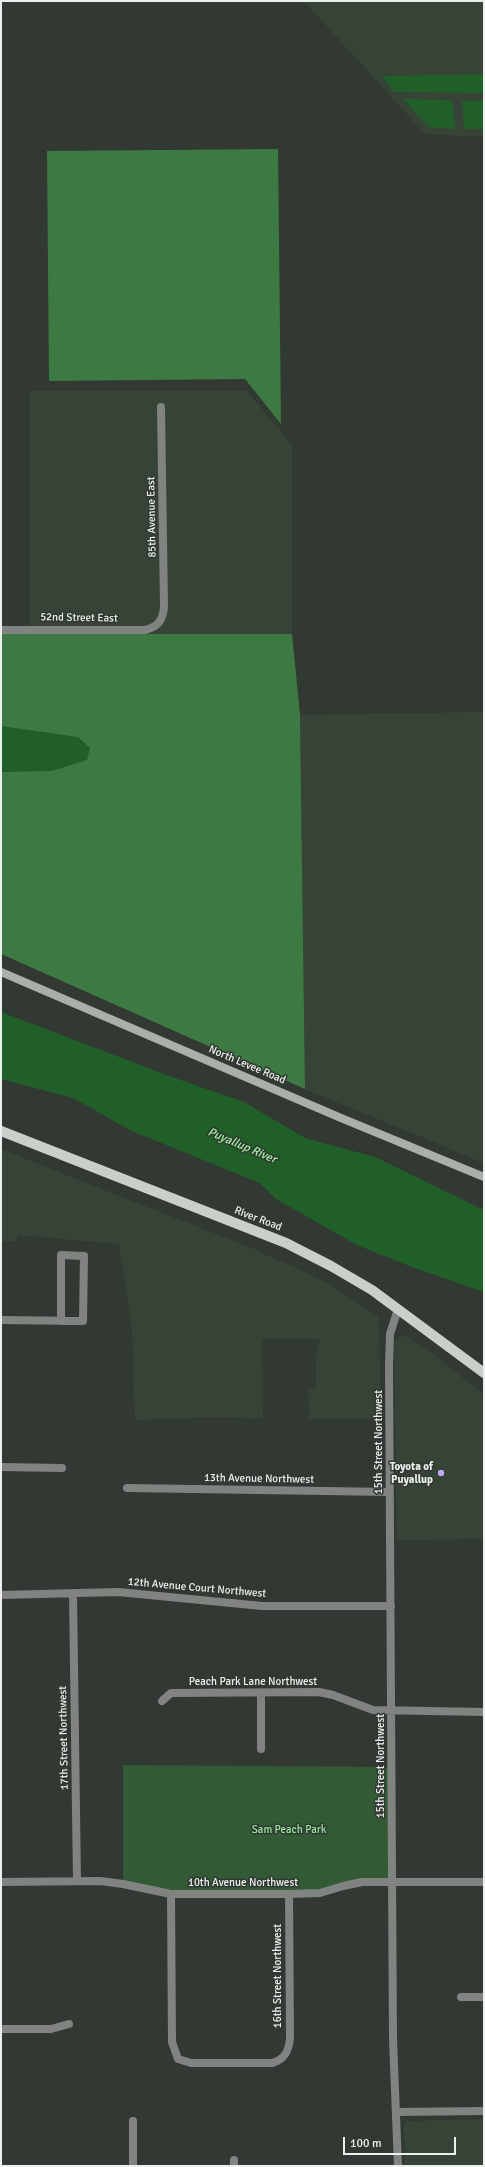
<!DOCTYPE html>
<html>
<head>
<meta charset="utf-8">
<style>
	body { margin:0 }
	#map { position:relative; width:485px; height:2167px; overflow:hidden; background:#323932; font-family:Signika,sans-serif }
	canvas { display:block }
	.frame { position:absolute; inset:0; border:2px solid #ecf0ec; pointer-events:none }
	.scale { position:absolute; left:343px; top:2137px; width:113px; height:18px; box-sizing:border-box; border:2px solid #ecf0ec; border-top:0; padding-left:5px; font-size:12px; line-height:14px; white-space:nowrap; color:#ecf0ec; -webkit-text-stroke:3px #323932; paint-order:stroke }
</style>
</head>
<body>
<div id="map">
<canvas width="485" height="2167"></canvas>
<div class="frame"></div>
<div class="scale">100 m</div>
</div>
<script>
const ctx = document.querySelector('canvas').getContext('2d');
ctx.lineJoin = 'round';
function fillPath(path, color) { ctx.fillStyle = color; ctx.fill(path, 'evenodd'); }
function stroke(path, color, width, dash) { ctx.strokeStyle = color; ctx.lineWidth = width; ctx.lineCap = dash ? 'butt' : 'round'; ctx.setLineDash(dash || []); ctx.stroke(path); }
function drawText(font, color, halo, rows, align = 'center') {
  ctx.font = font + ' Signika,sans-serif'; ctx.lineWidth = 3; ctx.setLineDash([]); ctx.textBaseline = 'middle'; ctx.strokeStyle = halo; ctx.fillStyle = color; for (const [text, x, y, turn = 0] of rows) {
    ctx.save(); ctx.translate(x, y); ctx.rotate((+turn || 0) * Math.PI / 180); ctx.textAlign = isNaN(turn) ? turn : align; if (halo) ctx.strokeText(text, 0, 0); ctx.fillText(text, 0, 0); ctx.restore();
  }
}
fillPath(new Path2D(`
	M304,1H484V137L425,134Z
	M30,391H247L292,445V634H30Z
	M484,712V1163L305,1089L300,715Z
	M1,1149L256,1250L326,1282L379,1317L381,1419H309L308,1389H316V1357L320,1339H262L263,1419L216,1417L135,1420L132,1330L119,1244L17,1235V1241H1Z
	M401,1336L409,1337L437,1357L484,1395V1539L397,1540L394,1345L396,1339Z
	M484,2119V2166H405L404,2127L407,2121Z`), '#384338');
fillPath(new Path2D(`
	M123,1765L392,1767L393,1882L328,1890L171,1894L123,1884Z`), '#315a35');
fillPath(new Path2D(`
	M278,149L281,424L245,379L49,381L47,151Z
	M1,634H292L300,715L305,1089L1,954Z`), '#3d7942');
fillPath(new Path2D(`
	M484,74V93L394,92L382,76Z
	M403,99L450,100L452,102L455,129L429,127Z
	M462,101H484V129H464Z
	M1,726L78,737L90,748L87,760L52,771L1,772Z
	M1,1012L169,1076L244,1102L305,1138L375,1157L484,1210V1292L412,1267L357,1245L276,1199L260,1183L132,1131L73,1098L1,1079Z`), '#215f29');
stroke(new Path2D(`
	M1,630H145C158,627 163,620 164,607L161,407
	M1,1320L83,1321L84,1256L61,1255V1321
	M1,1467L62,1468
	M127,1488L390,1492
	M73,1594L77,1881
	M1,1595L118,1592L262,1606H391
	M261,1693V1749
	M162,1701L171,1693L319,1692L333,1695L373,1710L484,1712
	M1,1882L100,1881L123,1884L171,1894H289L320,1893L343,1886L362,1882H484
	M171,1894L172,2042L178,2059L191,2063H272C285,2060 289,2050 290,2038L289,1894
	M461,1997H484
	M1,2029H51L69,2024
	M397,2112L484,2111
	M133,2121V2166
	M234,2160V2166
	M398,2166L393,2040L389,1366L390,1334L398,1309`), '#808380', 8);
stroke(new Path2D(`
	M1,972L341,1118L484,1177`), '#a9afa9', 8);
stroke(new Path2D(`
	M1,1131L286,1243L331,1266L372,1290L484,1373`), '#c9d0c9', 10);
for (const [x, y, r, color] of [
	[441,1473,4,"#bda9f5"]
]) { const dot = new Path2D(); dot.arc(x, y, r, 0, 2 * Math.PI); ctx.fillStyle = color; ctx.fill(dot); stroke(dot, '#323932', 1.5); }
drawText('11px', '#ecf0ec', '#323932', [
	["85th Avenue East",152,517,-91],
	["52nd Street East",79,618,1],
	["North Levee Road",247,1065,23],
	["River Road",258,1219,21],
	["15th Street Northwest",379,1442,-90],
	["13th Avenue Northwest",259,1479,1],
	["12th Avenue Court Northwest",197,1588,5],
	["Peach Park Lane Northwest",253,1682],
	["17th Street Northwest",64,1738,-91],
	["15th Street Northwest",381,1766,-90],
	["10th Avenue Northwest",243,1883],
	["16th Street Northwest",278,1976,-90]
]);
drawText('bold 11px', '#ecf0ec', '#323932', [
	["Toyota of",433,1467],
	["Puyallup",433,1480]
], 'right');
drawText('11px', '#97eb9c', '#323932', [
	["Sam Peach Park",289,1830]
]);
drawText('italic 12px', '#9ef2a3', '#323932', [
	["Puyallup River",242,1146,23]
]);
</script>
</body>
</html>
